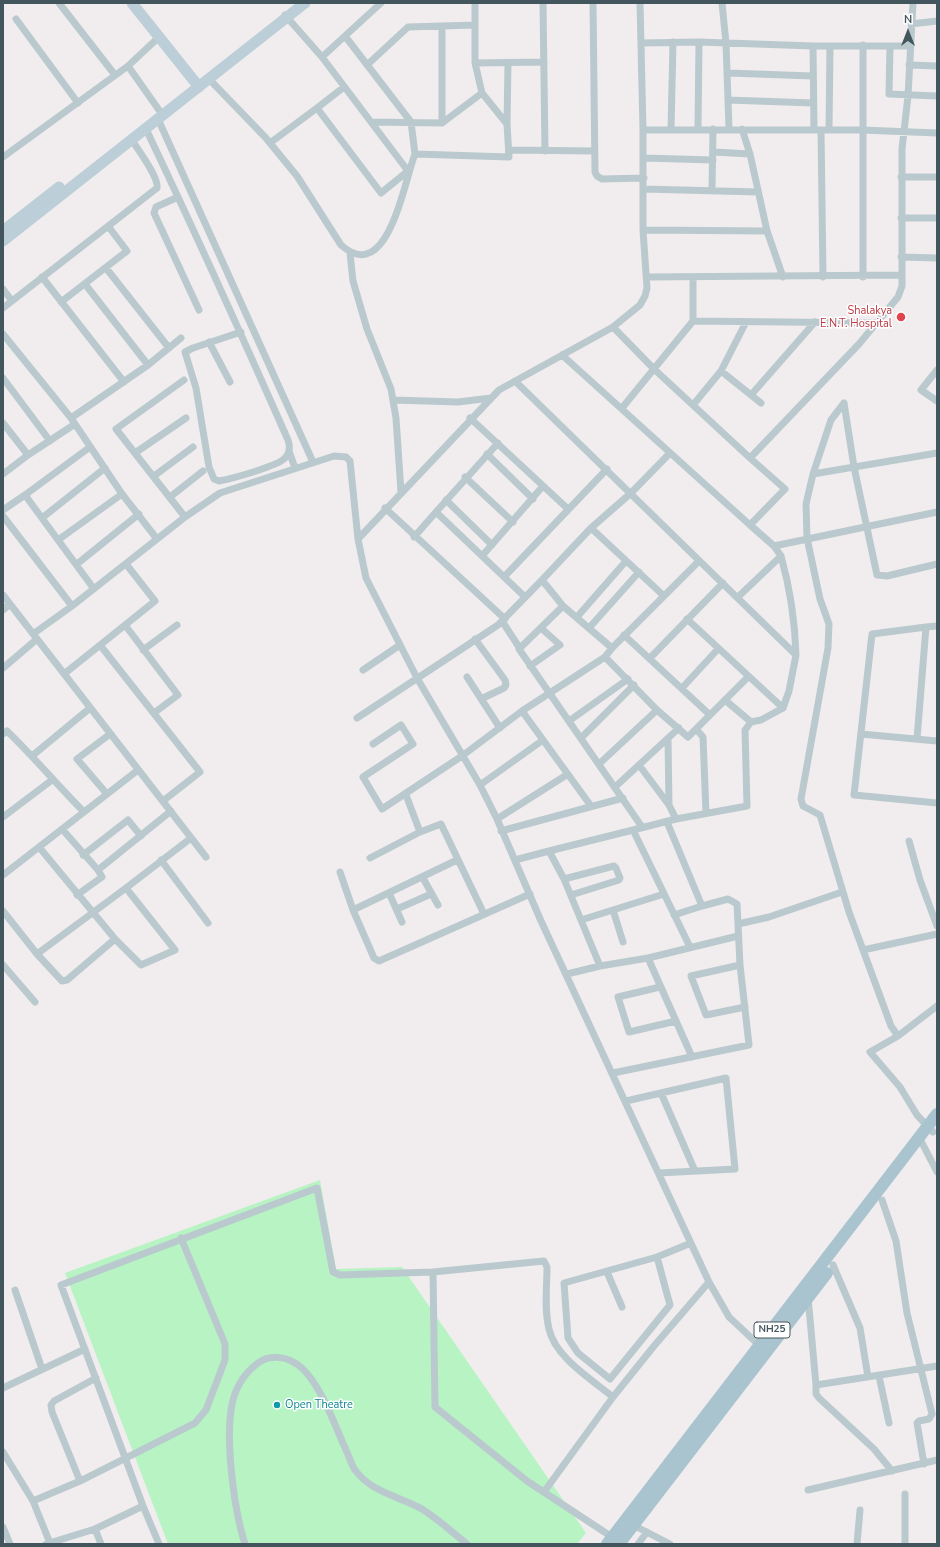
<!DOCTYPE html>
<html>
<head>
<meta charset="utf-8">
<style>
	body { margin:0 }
	#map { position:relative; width:940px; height:1547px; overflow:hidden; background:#f1edee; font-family:"Nunito Sans",sans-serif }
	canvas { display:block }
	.frame { position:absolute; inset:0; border:4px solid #44565d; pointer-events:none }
	.north { position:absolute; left:888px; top:12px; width:40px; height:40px; -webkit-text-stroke:3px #fff; paint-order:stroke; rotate:0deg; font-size:11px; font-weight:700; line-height:16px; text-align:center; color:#44565d }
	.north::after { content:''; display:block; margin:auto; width:14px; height:18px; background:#44565d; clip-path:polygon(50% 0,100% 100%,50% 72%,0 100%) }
</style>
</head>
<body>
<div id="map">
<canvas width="940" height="1547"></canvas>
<div class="frame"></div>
<div class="north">N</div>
</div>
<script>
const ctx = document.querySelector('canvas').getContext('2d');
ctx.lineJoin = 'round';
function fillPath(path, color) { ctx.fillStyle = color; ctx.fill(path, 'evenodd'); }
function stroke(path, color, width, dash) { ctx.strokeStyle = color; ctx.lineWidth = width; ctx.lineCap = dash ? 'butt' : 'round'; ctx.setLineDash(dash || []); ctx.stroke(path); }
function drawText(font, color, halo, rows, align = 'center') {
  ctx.font = font + ' "Nunito Sans",sans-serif'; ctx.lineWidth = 3; ctx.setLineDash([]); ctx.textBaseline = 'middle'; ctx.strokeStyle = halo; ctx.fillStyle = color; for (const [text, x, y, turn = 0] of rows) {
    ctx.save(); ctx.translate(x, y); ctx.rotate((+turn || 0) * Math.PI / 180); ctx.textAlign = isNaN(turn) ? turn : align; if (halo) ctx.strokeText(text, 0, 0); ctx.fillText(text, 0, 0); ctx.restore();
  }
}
fillPath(new Path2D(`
	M320,1180L336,1269L402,1267L586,1533L577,1544H168L65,1273Z`), '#b7f3c3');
stroke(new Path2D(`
	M59,3L115,75
	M475,3V63L482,93
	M543,3L545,151
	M593,3L595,172L597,176L602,179L644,178
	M640,3L643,130
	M722,3L726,43L729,129
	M285,15L322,57L408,171L381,193L317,108L344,87
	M16,19L78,103
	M911,24L937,21
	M442,26V123
	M345,36L411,122L415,154
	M641,43L699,42L813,46H910
	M813,46L814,130
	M890,46L889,94L937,96
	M322,57L381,3
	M475,63L544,62
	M367,65L408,27L475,25
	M909,65L937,66
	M128,66L159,110
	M728,73L813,76
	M209,79L265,137L297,176L341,245C388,287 404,181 415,154L509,157L507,124L508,63
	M728,100L813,103
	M158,119L313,462
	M371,122L442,123L482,93L507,124
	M146,129C195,232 242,336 288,440C290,446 290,453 285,458C278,466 231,479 219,481L214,479L209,467L196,388L185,352L193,348L241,332
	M671,129L673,42
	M698,129L699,42
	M742,129L750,154L767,231L783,277
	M821,130L823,277
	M829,130L830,46
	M270,143L317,108
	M509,150L594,151
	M714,152L750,154
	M3,157L128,66L159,37
	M643,158L713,160
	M901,177H937
	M644,189L758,192
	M712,189L713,129
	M178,197L156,207L154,213L199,310
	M901,218H937
	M643,230L767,231
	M350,253L353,281L367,329L391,389L396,418L401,492
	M901,257L937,258
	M106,268L169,348
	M902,275V286L898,297L859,344L750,458L785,489L750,525L774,546L937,512
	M42,277L124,382
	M647,277L902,275V149L908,96L913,3
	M863,277V45
	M693,278V321L875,323
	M85,284L148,365
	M3,289L12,301
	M61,302L127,251L108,226
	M3,308L157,188C159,177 138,150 132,140
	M613,327L654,369L750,458
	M3,334L71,418L122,494L157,539
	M209,342L230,382
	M562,355L750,525
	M937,370L921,390L937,401
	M721,371L761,403
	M3,378L50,441
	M184,380L116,429L185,517
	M515,381L796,655L789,691L783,708L761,720L751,722L745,730L747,806L676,819L633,830
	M751,395L815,322
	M393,400L458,402L491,398
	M844,403L854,467L877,575L887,576L937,564
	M693,405L721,371L746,322
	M622,408L693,321
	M71,418L148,365L181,338
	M470,418L568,509
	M3,423L28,455
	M498,443L436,512L525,597
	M289,451L295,468
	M135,453L186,418
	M487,454L533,499
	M3,474L28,455L75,424
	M813,474L831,420L844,403
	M154,476L193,447
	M465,477L513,522
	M25,495L90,447
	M170,497L203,471
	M446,500L492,545
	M385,508L505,619
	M3,510L25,495L94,589
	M3,516L72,606
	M42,518L105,468
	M591,528L664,596
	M414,537L436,512
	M58,540L122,494
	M482,556L543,486
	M781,556C790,588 795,620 796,655
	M77,564L139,514
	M504,577L607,469
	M3,595L206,857
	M738,597L781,556L774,546
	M563,606L519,649L642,827
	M3,610L10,604
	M577,617L626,561
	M687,619L783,708
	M502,621L519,647
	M125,625L178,695L154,713
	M926,627L872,634L854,795L937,803
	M589,628L639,572
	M33,634L72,606L185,517L220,493L334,456L346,457L350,461L358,539
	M624,635L710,715
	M475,639L505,680L506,685L504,688L481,699
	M100,645L200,772L163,801
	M612,648L563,606L542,580L591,528L631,493L670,453
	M143,650L177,625
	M605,657L612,648L699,561
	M650,658L723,583
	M530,666L560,645L541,628
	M3,668L37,639
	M363,670L400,645
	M64,674L155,601L126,564
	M467,677L500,728
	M682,688L718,649
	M725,700L751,722
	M522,711L591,806
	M357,718L498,625L542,580
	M569,721L628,679
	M696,729L703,737L706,813
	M3,734L7,731C34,757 58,786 84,812
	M861,734L937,741
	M581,738L634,685
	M668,739L669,805
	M917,739L926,627L937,626
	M373,744L401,725L413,744L363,777L382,809L462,756L522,711L605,657L657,710L688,737L748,677
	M32,756L90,708
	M599,764L657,710
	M639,765L669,805L676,819
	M480,785L543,740
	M615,787L679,728
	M107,794L77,759L110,734
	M406,795L420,832
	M3,817L52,780
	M497,819L568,774
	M667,822L702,906L674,915
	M62,829L98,870L171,811
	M501,831L623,798
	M909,841L920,880L937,926
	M39,847L115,939L141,965L175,950L126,888L191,838
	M549,851L633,830L690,947
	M83,855L128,820L141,836
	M370,858L420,832L441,824L484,914
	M161,860L208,923
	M457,860L353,910L374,958L379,961L530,894
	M515,860L549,851L564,879L600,966
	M340,872L353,910
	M3,875L138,770
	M423,878L438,905
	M564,879L614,866L616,868L620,878L619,880L571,895
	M389,893L402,922
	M77,895L102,877L98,870
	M702,906L728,899L737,904L738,924
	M397,909L431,894
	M613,910L623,942
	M3,911L37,954L62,981L67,980L115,939
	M581,920L664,894
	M863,950L937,934
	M37,954L126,888
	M648,958L738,936
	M3,965L35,1002
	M740,965L691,976L706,1015L745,1007
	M567,974L600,966L648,958L692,1057
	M660,987L618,997L629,1032L676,1021
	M898,1036L937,1006
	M613,1073L749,1045L740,965L738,924L769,917L842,892
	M661,1093L695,1171
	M626,1101L726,1078L735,1169L659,1173
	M933,1132L917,1115L900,1087L870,1052L898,1036L891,1026L849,912L820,815L803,806L801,799L828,648L829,624L820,599L807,538L806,504L813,474L937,453
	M919,1137L937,1172
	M882,1200L896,1241L907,1313L932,1414L929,1419L919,1421L917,1423L924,1464
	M657,1257L670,1305L610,1379L578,1353L568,1338L564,1283L657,1257L691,1243
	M833,1265L860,1328L868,1377
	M433,1272L544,1261L547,1267C547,1287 544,1309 549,1329C555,1357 591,1379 613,1397
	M607,1272L622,1307
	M15,1290L42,1369
	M808,1297L816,1385
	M761,1347L729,1317L709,1282L541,921L497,819L480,785L417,678L366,578L358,539L499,390L613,327L640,305L645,296L647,288L643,230V130H862L937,133
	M879,1376L889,1423
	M3,1388L85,1349
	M3,1452L33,1501L50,1543
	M892,1471L874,1449L819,1398L816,1394V1385L937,1366
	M80,1481L52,1412L51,1405L54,1401L96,1378
	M808,1490L937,1460
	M544,1492L613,1397L654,1346L709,1282
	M33,1501L80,1481L195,1423L206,1410L225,1360V1344L181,1238
	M143,1506L159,1544
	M633,1525L670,1544
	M3,1527L10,1544
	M46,1544L95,1529
	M101,1544L95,1529L143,1506L61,1285L317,1188L333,1272L340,1275L433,1272L435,1407L527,1481L612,1537
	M245,1544C234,1510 224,1435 233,1400C237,1385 246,1372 258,1363C269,1355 284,1356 295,1363C318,1376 335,1426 346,1450C349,1456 351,1464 355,1470C372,1493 399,1496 422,1509C438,1519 452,1532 467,1544
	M638,1544L647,1532
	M857,1544L860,1510
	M905,1544V1494`), '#bac9ce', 7);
stroke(new Path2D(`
	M132,3L199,87
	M3,231L59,187
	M3,241L305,3`), '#bcced7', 11);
stroke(new Path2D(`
	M607,1544L937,1114
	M619,1544L827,1273`), '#aac4cf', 12);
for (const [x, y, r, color] of [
	[901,317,5,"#e0444e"],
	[277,1405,4,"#0f9aa8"]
]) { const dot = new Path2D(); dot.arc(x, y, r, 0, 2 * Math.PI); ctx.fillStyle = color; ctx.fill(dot); stroke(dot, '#fff', 1.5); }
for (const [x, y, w] of [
	[772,1330,36]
]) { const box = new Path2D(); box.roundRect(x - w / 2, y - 8, w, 16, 3); ctx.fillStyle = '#fff'; ctx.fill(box); stroke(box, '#44565d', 1); }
drawText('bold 10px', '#44565d', null, [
	["NH25",772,1330]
]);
drawText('11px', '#be3a42', '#fff', [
	["Shalakya",892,311],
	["E.N.T. Hospital",892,324]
], 'right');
drawText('11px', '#0d838f', '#fff', [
	["Open Theatre",285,1405]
], 'left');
</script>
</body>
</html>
